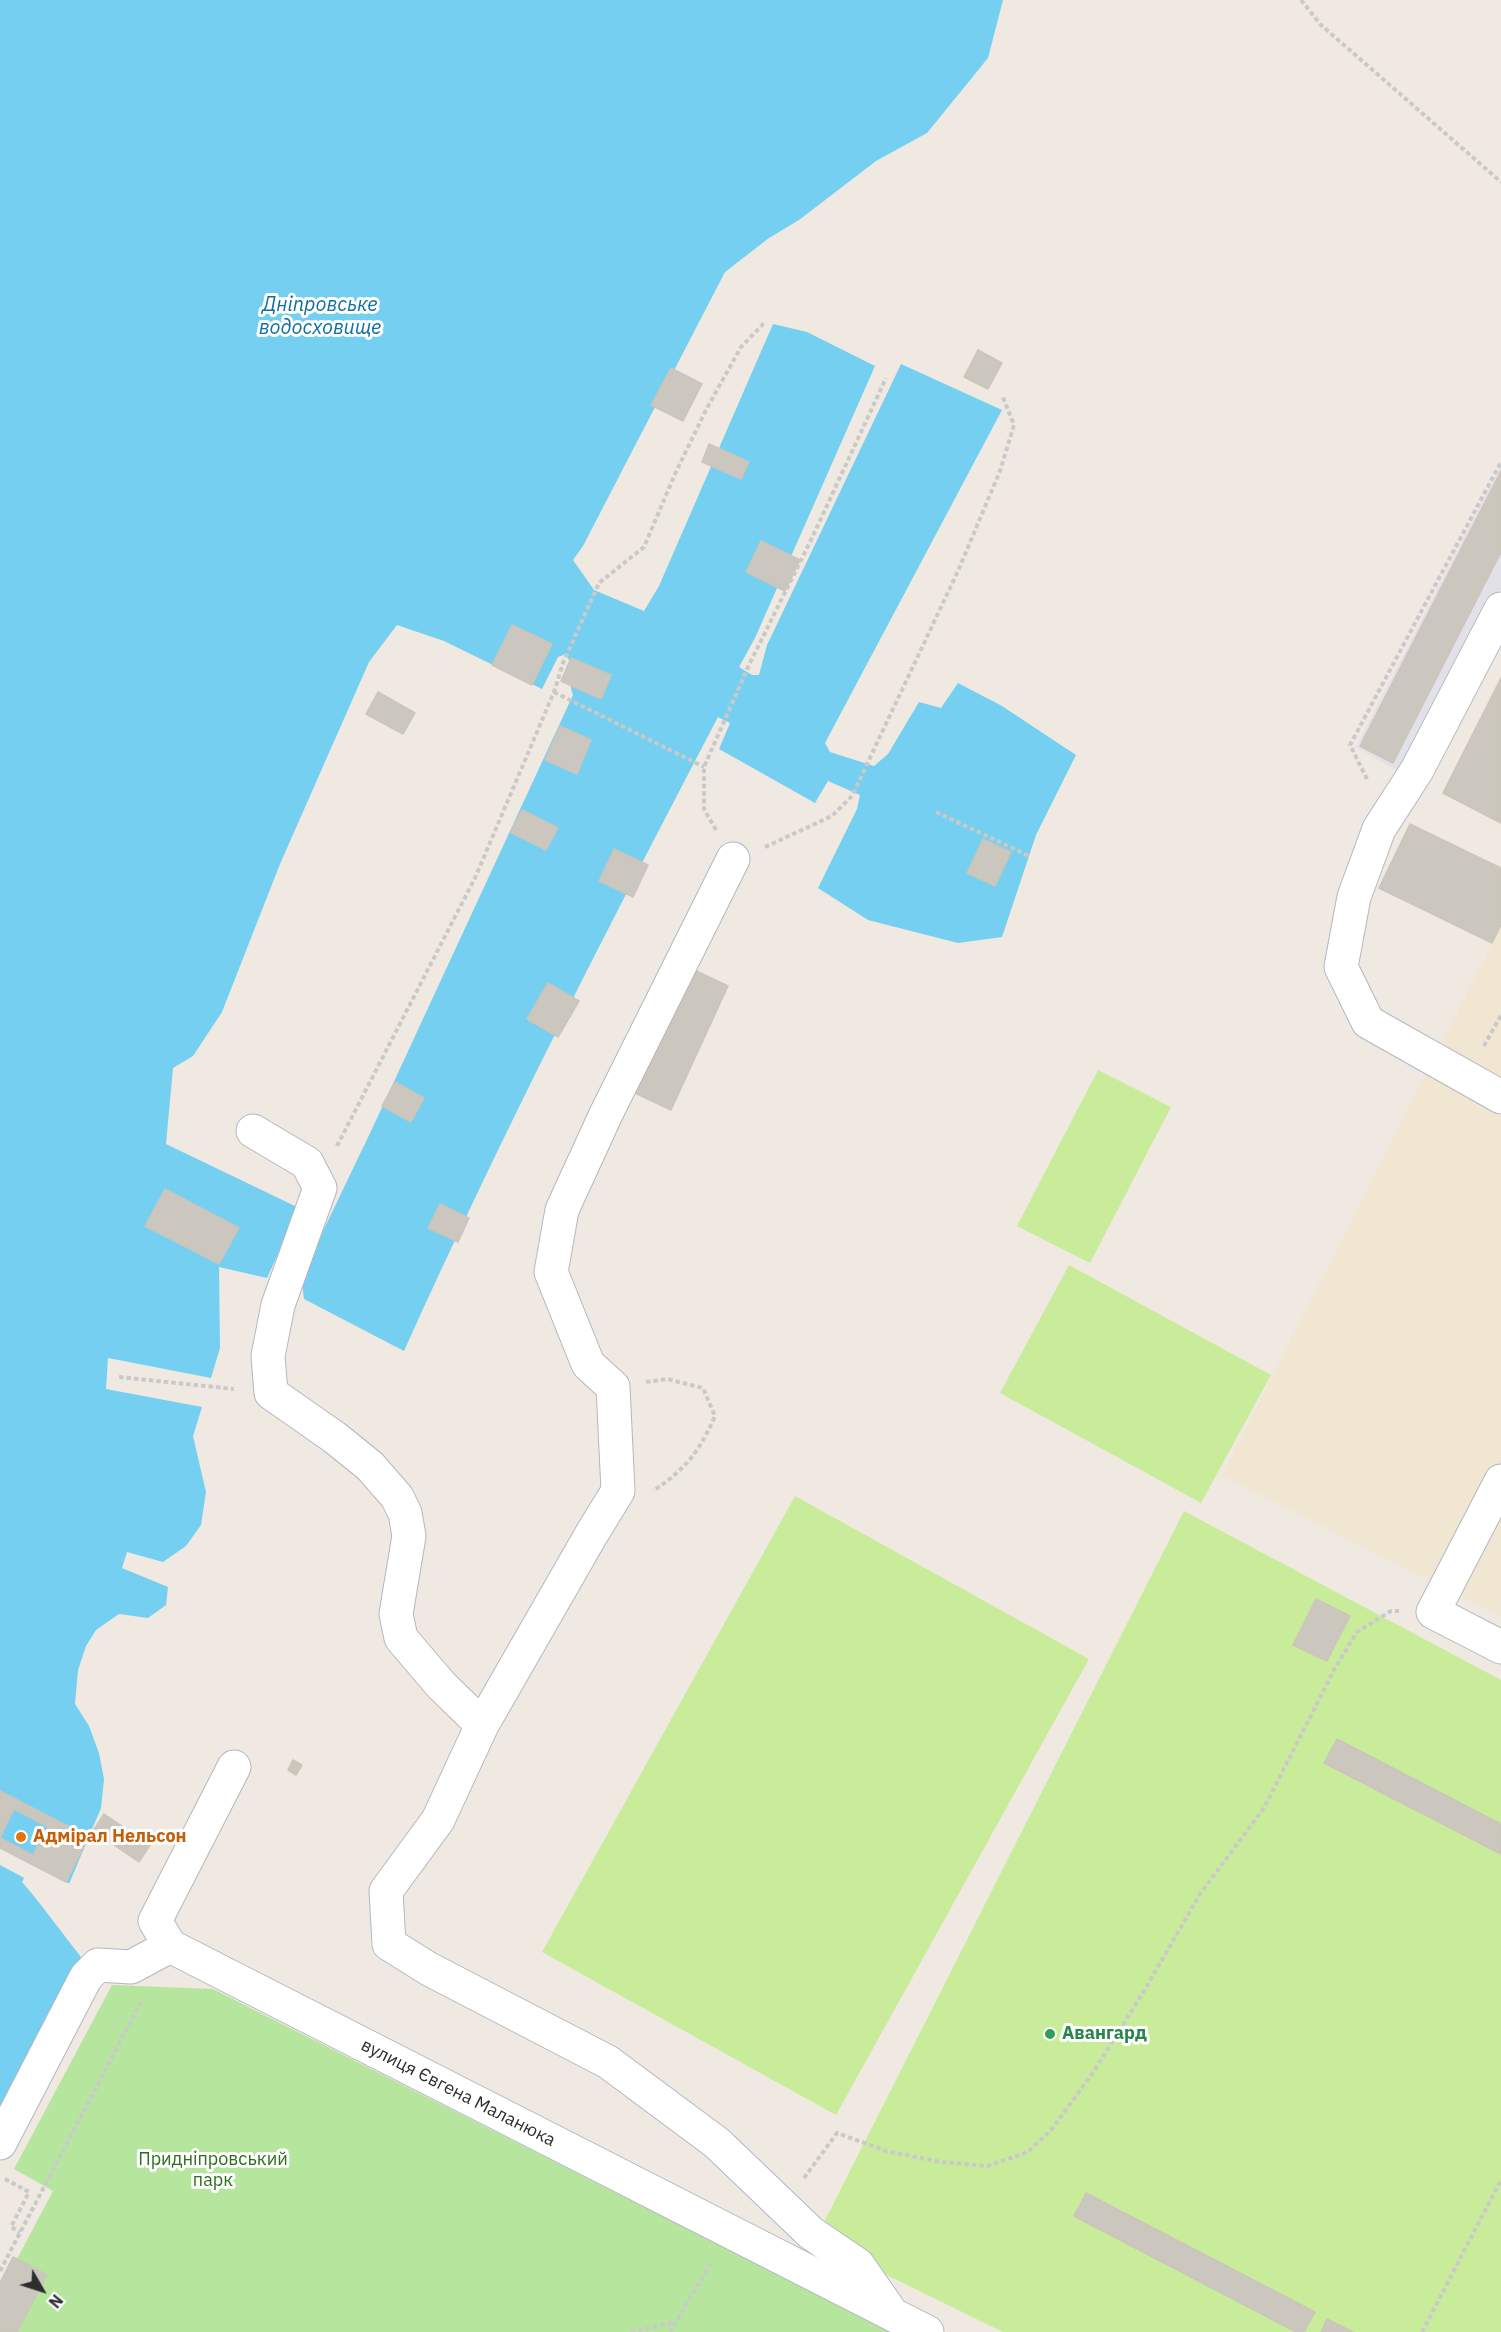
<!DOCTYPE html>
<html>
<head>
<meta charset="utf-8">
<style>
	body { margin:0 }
	#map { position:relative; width:1501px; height:2332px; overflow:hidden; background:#efe9e1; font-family:"IBM Plex Sans",sans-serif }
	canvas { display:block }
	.north { position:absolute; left:12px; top:2260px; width:60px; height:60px; -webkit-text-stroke:4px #fff; paint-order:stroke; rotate:129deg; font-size:16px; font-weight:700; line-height:24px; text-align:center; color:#2e2e2e }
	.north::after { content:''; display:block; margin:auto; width:21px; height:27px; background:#2e2e2e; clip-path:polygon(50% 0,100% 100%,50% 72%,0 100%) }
</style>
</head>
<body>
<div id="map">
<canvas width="1501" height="2332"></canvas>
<div class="north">N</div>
</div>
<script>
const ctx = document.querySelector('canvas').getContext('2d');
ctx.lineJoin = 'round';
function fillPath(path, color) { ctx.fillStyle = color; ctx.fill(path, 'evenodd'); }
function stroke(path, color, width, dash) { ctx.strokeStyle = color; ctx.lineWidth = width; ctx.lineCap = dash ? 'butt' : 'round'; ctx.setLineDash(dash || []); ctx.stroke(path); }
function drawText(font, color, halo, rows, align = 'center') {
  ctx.font = font + ' "IBM Plex Sans",sans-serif'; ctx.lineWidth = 6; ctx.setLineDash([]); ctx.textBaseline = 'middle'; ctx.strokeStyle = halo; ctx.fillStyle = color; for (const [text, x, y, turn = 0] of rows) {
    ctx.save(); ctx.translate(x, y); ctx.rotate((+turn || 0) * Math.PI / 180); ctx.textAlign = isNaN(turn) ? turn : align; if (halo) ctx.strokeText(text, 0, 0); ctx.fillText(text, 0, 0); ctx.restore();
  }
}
fillPath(new Path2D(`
	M1501,465V590L1403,774L1356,747Z`), '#e3e1e8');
fillPath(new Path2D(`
	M1501,927V1617L1222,1475Z`), '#f0e6d1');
fillPath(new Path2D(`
	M112,1985L213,1989L891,2332H0V2291L53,2191L14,2169Z`), '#b6e59e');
fillPath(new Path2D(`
	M1098,1070L1171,1107L1090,1263L1017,1226Z
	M1069,1265L1271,1375L1201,1503L1000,1393Z
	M795,1496L1089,1659L836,2115L542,1952Z
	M1184,1511L1501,1680V2332H1003L815,2240Z`), '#c9ec9a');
fillPath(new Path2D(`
	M0,0H1003L988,58L927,133L876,161L799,220L769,238L725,272L583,546L573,560L594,590L644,611L659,586L773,324L807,332L875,366L755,638L739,667L752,675H759L767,645L901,364L1002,410L825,743L830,752L874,766L888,754L919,702L941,708L958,683L1002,706L1076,755L1036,835L1002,937L958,943L868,920L818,888L857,809L860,795L828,781L815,803L719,749L730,723L718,717C609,925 501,1136 404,1351L304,1299L301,1277L372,1129L573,695C567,677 575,670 566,654L558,657L542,689L444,641L397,625L369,662L280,864L222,1012L193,1056L173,1068L166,1144L299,1208L267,1278L219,1267L220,1348L211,1378L108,1358L106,1389L202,1407L193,1436L206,1492L201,1525L186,1546L163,1562L127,1552L122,1568L168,1587L166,1605L148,1618L119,1614L96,1630L86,1646L78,1670L75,1704L89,1726L99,1753L104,1779L101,1808L69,1884L24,1878L22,1882C43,1906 61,1932 81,1957L0,2114Z`), '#75cff0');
fillPath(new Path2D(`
	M0,1848L66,1882L72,1885L69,1887L32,1882L0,1865Z`), '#efe9e1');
const building = new Path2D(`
	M978,350L1002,363L988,389L964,377Z
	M671,368L702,384L683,421L651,405Z
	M709,444L749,462L741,479L702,462Z
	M1501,471V552L1393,763L1360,746Z
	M761,541L800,560L785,591L746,572Z
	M512,625L552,644L532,685L492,665Z
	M571,658L611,675L601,699L561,681Z
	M1501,678V823L1443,793Z
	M378,692L415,713L403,734L366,714Z
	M560,726L591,740L577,774L545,760Z
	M522,810L558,828L546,850L510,832Z
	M1410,824L1501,868V925L1492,943L1379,888Z
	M983,839L1011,852L995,886L967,873Z
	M614,849L648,865L633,897L599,881Z
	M690,968L728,986L671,1110L633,1092Z
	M548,983L579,1001L558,1037L527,1019Z
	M395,1082L424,1098L411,1122L382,1106Z
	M165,1189L239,1228L219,1264L145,1226Z
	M440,1204L469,1218L458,1242L428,1228Z
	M1316,1599L1350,1616L1327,1661L1293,1645Z
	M1337,1739L1501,1824V1854L1324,1763Z
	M293,1760L302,1765L296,1775L288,1770Z
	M0,1791L89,1837L66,1882L0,1848Z
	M14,1809L48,1827L33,1855L0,1838Z
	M104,1814L150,1845L139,1862L93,1831Z
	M1086,2193L1315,2312L1304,2332H1296L1074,2216Z
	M13,2257L47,2275L17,2332H0V2283Z
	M1327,2319L1353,2332H1321Z`);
fillPath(building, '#cbc7bf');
stroke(building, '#cbc5ba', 1.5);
const minor = new Path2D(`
	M1501,609L1417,770L1379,829L1354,897L1341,967L1368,1022L1501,1097
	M253,1131L307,1163L320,1188L278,1305L268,1356L271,1393L334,1437L370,1466L397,1497L405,1513L409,1536L396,1614L401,1638L441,1685L482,1725L438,1820L386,1891L389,1944L429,1969L608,2062L717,2143L811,2233L858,2265L892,2314
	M1501,1481L1433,1612L1501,1647
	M482,1725L591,1535L618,1491L613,1387L588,1364L551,1272L562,1210L606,1114L733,859
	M234,1767L155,1921L170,1946L927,2332
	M0,2143L86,1977L98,1965L131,1967L170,1946`);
stroke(minor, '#b4b7c1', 35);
stroke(new Path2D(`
	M1301,0L1321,25L1501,182
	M554,692L704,767
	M1367,779L1350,745L1501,462
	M936,812L1029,856
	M716,830L704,809V767L748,667L811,540L886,378
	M765,847L832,816L852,796L958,571L1000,471L1014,425L1002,395
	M1484,1046L1501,1015
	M337,1146L475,878L554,692L563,663L599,583L644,547L675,474L707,408L741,347L764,323
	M119,1377L234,1389
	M646,1382L667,1379L703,1388L715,1416C699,1452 686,1469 653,1491
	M804,2178L837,2133L886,2151L941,2162L988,2166L1028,2152L1051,2130L1092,2074L1144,1991L1200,1894L1264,1808L1335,1668L1357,1632L1391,1611H1399
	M5,2179L29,2192L11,2227L20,2232
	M0,2271L141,2002
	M631,2332L675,2322
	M670,2332L711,2263
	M1422,2332L1501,2180`), '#c9c9c9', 4, [4.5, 3]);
stroke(minor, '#fff', 33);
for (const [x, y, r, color] of [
	[21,1837,6,"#e8710a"],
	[1050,2034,6,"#2e9e5b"]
]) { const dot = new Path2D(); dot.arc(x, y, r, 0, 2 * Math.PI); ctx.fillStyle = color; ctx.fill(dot); stroke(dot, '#fff', 2); }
drawText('bold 18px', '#c56008', '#fff', [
	["Адмірал Нельсон",33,1837]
], 'left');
drawText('bold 18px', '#27864d', '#fff', [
	["Авангард",1062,2034]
], 'left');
drawText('18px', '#2e2e2e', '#fff', [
	["вулиця Євгена Маланюка",458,2093,27]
]);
drawText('18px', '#2c6e1b', '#fff', [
	["Придніпровський",213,2160],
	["парк",213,2181]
]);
drawText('italic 20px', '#0d6fa3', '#fff', [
	["Дніпровське",320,305],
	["водосховище",320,328]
]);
</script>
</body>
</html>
